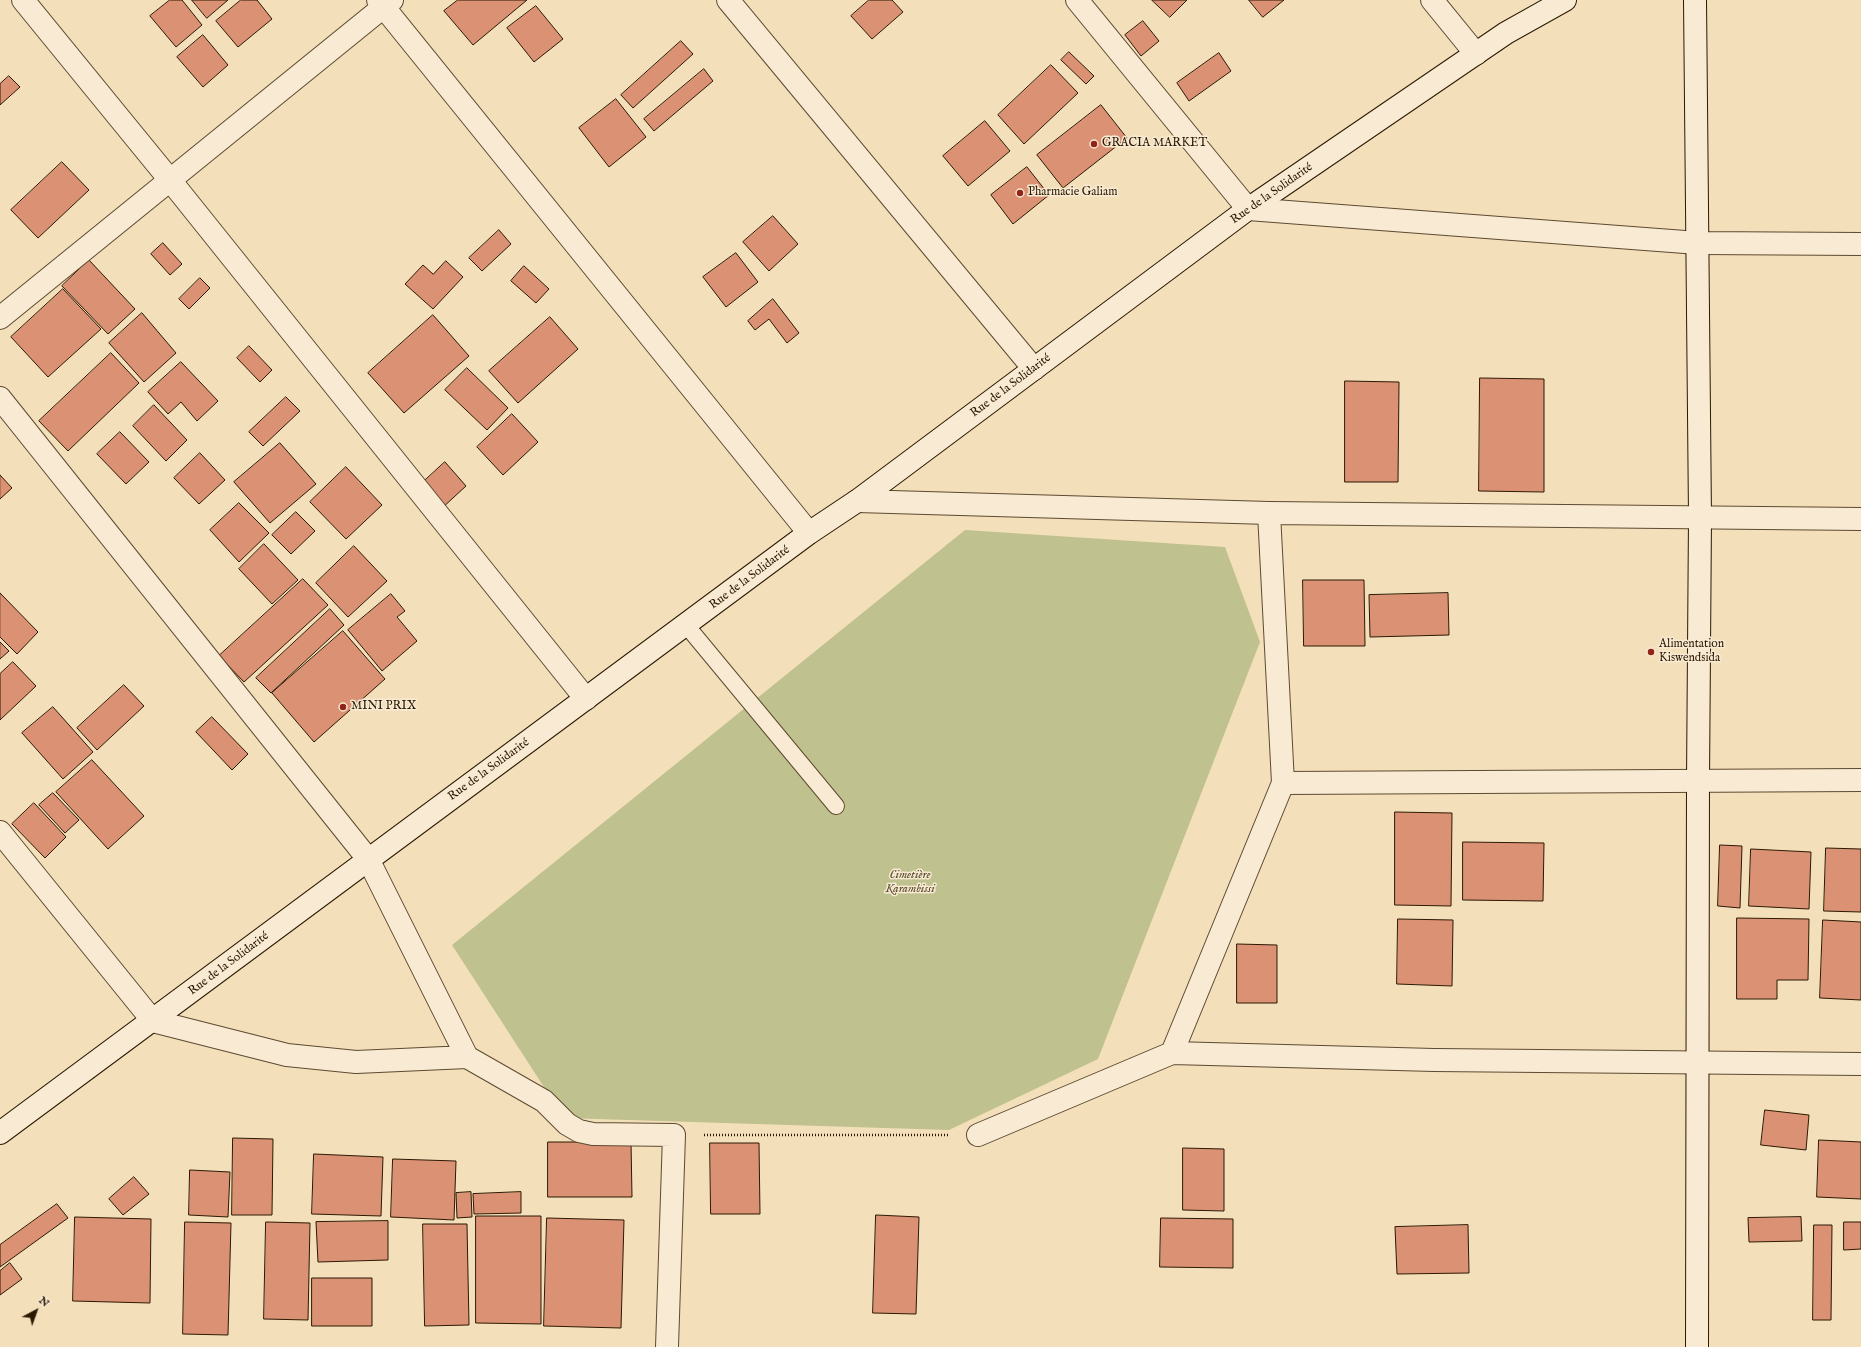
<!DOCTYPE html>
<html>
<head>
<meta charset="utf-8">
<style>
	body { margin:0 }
	#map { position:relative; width:1861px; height:1347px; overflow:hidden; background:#f4dfbb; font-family:"IM FELL English",serif }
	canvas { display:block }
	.north { position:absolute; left:16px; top:1291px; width:40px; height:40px; -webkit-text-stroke:3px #f8ead3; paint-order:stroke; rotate:41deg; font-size:11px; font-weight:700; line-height:16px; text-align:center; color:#2b1902 }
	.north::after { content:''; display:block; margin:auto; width:14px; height:18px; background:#2b1902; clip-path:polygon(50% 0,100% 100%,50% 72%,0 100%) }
</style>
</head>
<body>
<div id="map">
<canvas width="1861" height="1347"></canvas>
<div class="north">N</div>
</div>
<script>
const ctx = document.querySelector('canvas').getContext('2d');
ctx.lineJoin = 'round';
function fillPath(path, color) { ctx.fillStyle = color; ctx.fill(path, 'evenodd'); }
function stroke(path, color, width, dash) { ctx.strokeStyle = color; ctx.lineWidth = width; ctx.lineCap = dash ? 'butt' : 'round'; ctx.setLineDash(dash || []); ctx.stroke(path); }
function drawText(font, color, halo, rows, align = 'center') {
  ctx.font = font + ' "IM FELL English",serif'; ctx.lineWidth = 3; ctx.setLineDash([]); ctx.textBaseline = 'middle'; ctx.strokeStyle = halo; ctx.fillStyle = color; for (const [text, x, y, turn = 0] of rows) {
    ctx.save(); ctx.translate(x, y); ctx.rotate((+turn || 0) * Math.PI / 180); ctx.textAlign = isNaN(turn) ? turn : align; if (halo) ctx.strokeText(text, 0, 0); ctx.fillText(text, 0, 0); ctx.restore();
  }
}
fillPath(new Path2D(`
	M965,530L1225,547L1260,642L1098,1059L949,1130L564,1118L452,945Z`), '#bfc18e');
const building = new Path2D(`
	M170,0H182L202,25L176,47L150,16Z
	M192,0H228L207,18Z
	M241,0H257L272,19L238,47L216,21Z
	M458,0H527L473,45L444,11Z
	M869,0H892L903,12L872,39L851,16Z
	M1152,0H1187L1170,17Z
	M1249,0H1284L1263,17Z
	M536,6L563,39L534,62L507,28Z
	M1143,21L1159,41L1141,56L1125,35Z
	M203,35L228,65L203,87L177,57Z
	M681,41L693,54L633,108L621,95Z
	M1069,52L1094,76L1086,84L1061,60Z
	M1219,53L1231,71L1189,101L1177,83Z
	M1051,65L1078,93L1024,144L998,115Z
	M704,69L713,81L654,131L644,119Z
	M9,76L20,87L0,105V84Z
	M616,99L646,137L609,167L579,128Z
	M1101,105L1127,138L1063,188L1037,155Z
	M985,121L1010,151L968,186L943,156Z
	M62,162L89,190L38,238L11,210Z
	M1027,167L1049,195L1013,224L991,195Z
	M773,216L798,244L769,271L743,242Z
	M499,230L511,244L482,271L469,258Z
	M163,243L182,264L170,275L151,254Z
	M736,253L758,282L726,307L703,277Z
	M89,260L135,309L108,334L62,286Z
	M446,261L463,277L433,309L405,284L423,265L433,274Z
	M524,266L549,289L536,303L511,281Z
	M200,278L210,288L189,309L179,299Z
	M63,289L101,329L48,377L11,337Z
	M773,299L799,333L787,343L769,319L755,330L748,321Z
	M142,313L176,353L144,382L109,343Z
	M433,315L469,356L404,413L368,373Z
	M550,317L578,349L518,403L489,371Z
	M249,346L272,370L260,382L237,358Z
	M111,353L139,383L68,451L39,421Z
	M181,362L218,401L197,421L181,402L168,414L148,392Z
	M467,368L508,408L487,430L445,390Z
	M1480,378L1544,379V492L1479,491Z
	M1345,381L1399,382L1398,482H1345Z
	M286,397L300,411L263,446L249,432Z
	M154,405L187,440L166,461L133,426Z
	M512,414L538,442L503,475L477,447Z
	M120,432L149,462L126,484L97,454Z
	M280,443L316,484L270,523L234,482Z
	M200,453L225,480L199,504L174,478Z
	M445,462L466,486L441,509L419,486Z
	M346,467L382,505L346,539L310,502Z
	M0,475L12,488L0,499Z
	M239,503L269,533L239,562L210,530Z
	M296,512L315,531L291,554L272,535Z
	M264,544L298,580L272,604L239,569Z
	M354,546L387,581L348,617L316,583Z
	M303,579L328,605L244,682L219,656Z
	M1303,580H1364L1365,646H1304Z
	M0,593L38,632L17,654L0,637Z
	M1448,593L1449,635L1370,637L1369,595Z
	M391,594L405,611L397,617L417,641L382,671L348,630Z
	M330,609L344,625L271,693L256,678Z
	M343,631L385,679L314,742L272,693Z
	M0,642L9,651L0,659Z
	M13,662L36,686L0,720V674Z
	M124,685L144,706L97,750L77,728Z
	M53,707L93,752L63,779L22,733Z
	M212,717L248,754L232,770L196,732Z
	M92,760L144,816L108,849L56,792Z
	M53,793L79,820L65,833L39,805Z
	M34,803L66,837L45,858L12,824Z
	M1395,812L1452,813L1451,906L1395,905Z
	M1463,842L1544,843L1543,901L1463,900Z
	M1720,845L1742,846L1740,908L1718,906Z
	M1826,848L1861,849V912L1824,911Z
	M1751,849L1811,852L1809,909L1749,906Z
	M1737,918L1809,919L1808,980H1777V999H1737Z
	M1398,919L1453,920L1452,986L1397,984Z
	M1823,920L1861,922V1000L1820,998Z
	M1237,944L1277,945V1003H1237Z
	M1765,1110L1809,1115L1806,1150L1761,1145Z
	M233,1138L273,1139L272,1215H232Z
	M1819,1140L1861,1142V1199L1817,1197Z
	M548,1142H631L632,1197H548Z
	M710,1143H759L760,1214H711Z
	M1183,1148L1224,1149V1211L1183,1210Z
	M314,1154L383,1157L381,1216L312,1214Z
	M393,1159L456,1161L454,1220L391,1217Z
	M190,1170L230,1172L228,1217L189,1215Z
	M134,1177L149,1194L123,1215L109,1199Z
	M471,1192L472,1217L457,1218L456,1193Z
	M521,1192V1213L474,1214L473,1194Z
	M57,1204L68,1218L0,1267V1245Z
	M876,1215L919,1217L916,1314L873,1313Z
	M476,1216H541V1324L476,1323Z
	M75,1217L151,1219L150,1303L73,1301Z
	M1801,1217L1802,1241L1749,1242L1748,1218Z
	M547,1218L624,1220L621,1328L544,1326Z
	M1161,1218L1233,1219V1268L1160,1267Z
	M388,1221V1260L318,1262L316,1222Z
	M185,1222L231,1223L228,1335L183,1334Z
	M266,1222L310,1223L308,1320L264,1319Z
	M1844,1222H1861V1249L1844,1250Z
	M423,1224H467L469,1325L425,1326Z
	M1468,1225L1469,1273L1397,1274L1395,1227Z
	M1814,1225H1832L1831,1320H1813Z
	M10,1263L22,1279L0,1295V1271Z
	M312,1278H372V1326H312Z`);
fillPath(building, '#db9173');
stroke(building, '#2b1902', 1);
const lane = new Path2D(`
	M686,625L836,806`);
const street = new Path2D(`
	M23,0L170,180L586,699
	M378,0L809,533
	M728,0L1034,369
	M1077,0L1248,209L1698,243L1861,244
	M1432,0L1476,54
	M0,318L392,0
	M0,398L368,859L467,1057
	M857,501L1269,513L1861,519
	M1283,783L1861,780
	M0,832L153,1021L287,1055L356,1062L467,1057L544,1101L567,1124L579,1131L593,1134L674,1135L667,1347
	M1172,1053L1283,783L1269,513
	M978,1135L1172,1053L1434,1060L1861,1064`);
const secondary = new Path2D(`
	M1695,0L1700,517L1698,781L1697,1347
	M0,1133L809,533L857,501L1248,209L1506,33L1565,0`);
stroke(lane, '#5d4a30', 18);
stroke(street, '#5d4a30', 24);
stroke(secondary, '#2b1902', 24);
stroke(new Path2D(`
	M704,1135H949`), '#2b1902', 2.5, [1, 2]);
stroke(lane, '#f8ead3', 16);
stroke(street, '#f8ead3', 22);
stroke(secondary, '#f8ead3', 22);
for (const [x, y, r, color] of [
	[1094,144,4,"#8f2418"],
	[1020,193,4,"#8f2418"],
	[1651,652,4,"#8f2418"],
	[343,707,4,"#8f2418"]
]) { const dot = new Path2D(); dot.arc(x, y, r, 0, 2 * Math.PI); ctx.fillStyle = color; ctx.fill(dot); stroke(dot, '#f8ead3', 1.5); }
drawText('12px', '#2b1902', '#f8ead3', [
	["GRACIA MARKET",1102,144],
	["Pharmacie Galiam",1028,193],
	["Alimentation",1659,645],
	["Kiswendsida",1659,659],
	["MINI PRIX",351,707]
], 'left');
drawText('12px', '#2b1902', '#f8ead3', [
	["Rue de la Solidarité",1272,194,-35],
	["Rue de la Solidarité",1011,386,-37],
	["Rue de la Solidarité",750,578,-37],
	["Rue de la Solidarité",489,770,-36],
	["Rue de la Solidarité",229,964,-37]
]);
drawText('italic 12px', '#574b2c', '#f8ead3', [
	["Cimetière",910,876],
	["Karambissi",910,890]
]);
</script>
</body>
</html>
